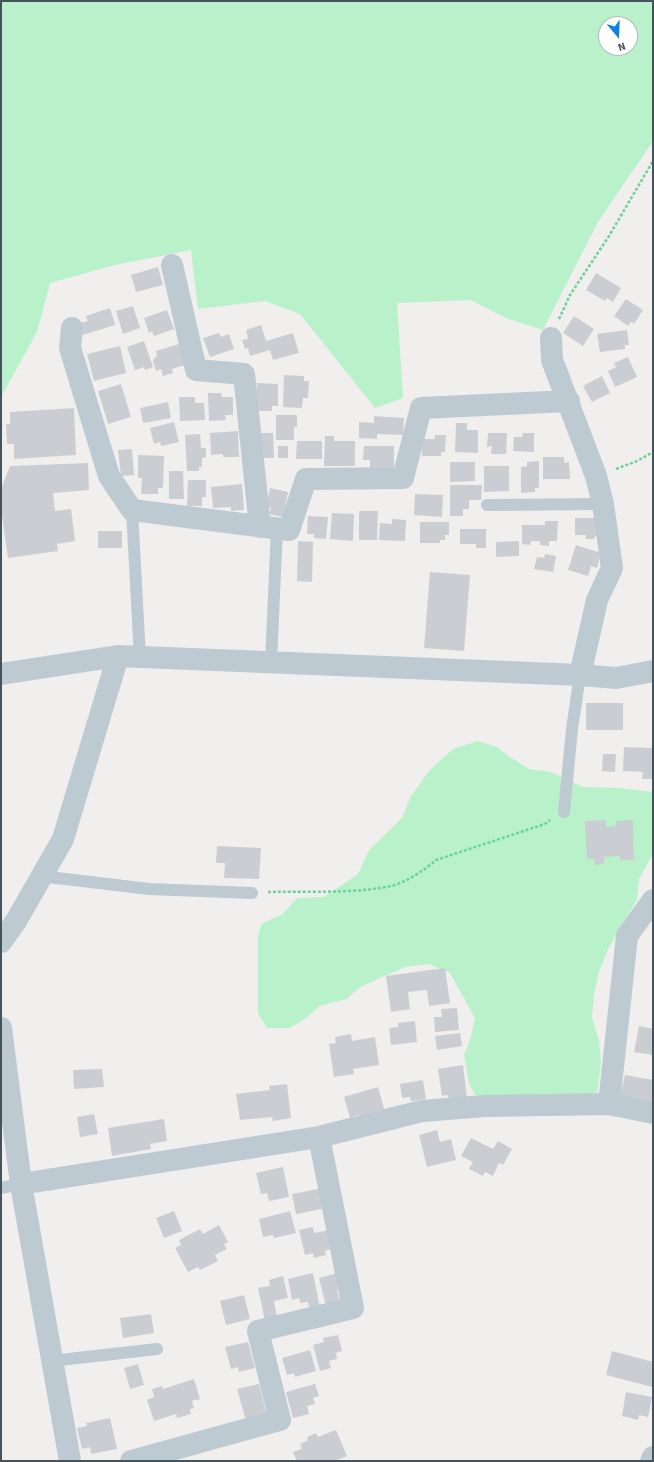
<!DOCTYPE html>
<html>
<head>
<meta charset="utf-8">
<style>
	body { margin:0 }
	#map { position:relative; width:654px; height:1462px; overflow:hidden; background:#f1eeee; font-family:"Source Sans 3",sans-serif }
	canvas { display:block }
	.frame { position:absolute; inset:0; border:2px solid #45535c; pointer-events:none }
	.north { position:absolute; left:598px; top:16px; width:40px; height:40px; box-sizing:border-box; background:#fff; border:1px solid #b5babe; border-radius:50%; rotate:161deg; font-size:11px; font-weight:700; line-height:16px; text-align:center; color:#45535c }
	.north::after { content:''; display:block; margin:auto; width:14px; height:18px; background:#0f7dea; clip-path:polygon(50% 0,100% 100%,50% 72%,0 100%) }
</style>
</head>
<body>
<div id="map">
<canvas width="654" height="1462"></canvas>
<div class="frame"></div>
<div class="north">N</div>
</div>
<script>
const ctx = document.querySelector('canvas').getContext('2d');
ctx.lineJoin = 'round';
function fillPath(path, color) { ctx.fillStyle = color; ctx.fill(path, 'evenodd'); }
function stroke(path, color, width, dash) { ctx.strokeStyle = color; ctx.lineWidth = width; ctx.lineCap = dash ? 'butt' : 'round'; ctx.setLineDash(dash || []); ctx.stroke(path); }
fillPath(new Path2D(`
	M1,1H653V141L598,222L543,330L506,318L471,300L397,303L403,398L375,408L300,314L265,301L198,309L191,250L115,265L50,283L37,332L1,397ZM606,24H630V48H606Z
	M478,741L497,747L510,757L529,769L551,772L583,787L619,788L653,792V854L639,879L637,900L608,949L599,972L594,994L592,1018L599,1040L601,1063L597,1093L576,1096L486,1100L475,1095L469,1083L464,1055L470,1040L475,1018L450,973L428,964L405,967L362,986L346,999L319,1006L305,1019L290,1028H267L258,1013V937L261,924L283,914L297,898L324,897L358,874L369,850L402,818L411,796L430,770L453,749Z`), '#b9f1cb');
fillPath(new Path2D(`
	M158,267L163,285L136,292L131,275Z
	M596,273L621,288L613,302L607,298L605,301L586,290Z
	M626,299L643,310L634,324L631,322L628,326L614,316Z
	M133,306L140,328L123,334L116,311Z
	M110,308L115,325L83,335L80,323L88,321L86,316Z
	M167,310L174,329L154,336L152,331L149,333L144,318Z
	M574,316L594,329L583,346L563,333Z
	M261,325L266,341L293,333L299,353L273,360L270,350L250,356L248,348L245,349L242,340L248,339L246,330Z
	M627,330L629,345H625V349L600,352L597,334Z
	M219,333L221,337L229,334L234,349L210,357L203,338Z
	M144,341L153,367L145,370L144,367L135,370L127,347Z
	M179,344L185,365L172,369L173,373L163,376L161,369L156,371L153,360L157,356L156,351Z
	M120,346L126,373L94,381L87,354Z
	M628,357L637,377L615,387L608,371L616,367L614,363Z
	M284,375L304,376V381H309L308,398H303L302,408L283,407Z
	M602,376L610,393L592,402L583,386Z
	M257,383L278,384V406H272V411H257Z
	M121,384L131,417L108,424L98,391Z
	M208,393H221L222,397H233V415H225L226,420L209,421Z
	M179,397H195V403H204L205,420L180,421Z
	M168,402L171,418L143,423L140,408Z
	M74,408L76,455L14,459V444H7L6,424H10V412Z
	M276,415H297V427H294V440H276Z
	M374,416L404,418L403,435L377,434V439L359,438V422L374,423Z
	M174,422L179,442L161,446L160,442L154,444L150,428Z
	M456,423H467V430H478V453L455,452Z
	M238,431L239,457H223V454L211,455L210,433Z
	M258,433H273L274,458H259Z
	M488,433H507L506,454H491L492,446L487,447Z
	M523,433H534V452L513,451L514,437H522Z
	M200,434L201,448H206V457L202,458V467H199V471H187L185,435Z
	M435,435H446L445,452H441V456H422V439H435Z
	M325,436H334V441H355V466H324Z
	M297,441H322V459H296Z
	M278,446H288V458H278Z
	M364,446H394V468H370V460H363Z
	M132,449L134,475L121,476L118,450Z
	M138,455L164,456L163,488H158V494H141L142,478H138Z
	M543,457H564V463L569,462L570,479H543Z
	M539,461V488H535V492L521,493V467L527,466V462Z
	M450,462H475V481L450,482Z
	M88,463L89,490L53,493L55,511L71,509L75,541L57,544L58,551L8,558L1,508V489L10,466Z
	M484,466H509V491L484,492Z
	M169,471H183L184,499H169Z
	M188,480H206V497H202V506H187Z
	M242,484L244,510L231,511V507L213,508L211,487Z
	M450,485H482L481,500H469V509H463V516H450Z
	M270,488L288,492L283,517L269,514L271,508L266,507Z
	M415,494L443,495L442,517L414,515Z
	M359,511H378L377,540H359Z
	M332,513L354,514L353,541L330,539Z
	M308,516L328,517L326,539L314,538V534H307Z
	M575,518H600V536H595L594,539H586V535H575Z
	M392,519L406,520L405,541L379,540L380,523L392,524Z
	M545,521H558L557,541H549V546L540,545V541H531L530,545L522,544V525H545Z
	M420,522H449V535H445V540H440V543H420Z
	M460,529H486V548H476V544H460Z
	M98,531H122V548H98Z
	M298,541L313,542L312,582L297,581Z
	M519,541V556L496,557V542Z
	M576,545L601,553L597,568L591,566L588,576L568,570Z
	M545,554L556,556L553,572L534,569L537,557L544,558Z
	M430,572L470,575L464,651L424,648Z
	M586,703H623V730H586Z
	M624,747L653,748V779H642L643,772L623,771Z
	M603,754H616L615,772L602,771Z
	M606,820V827L616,826V821L633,820L634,860H620V856L604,857V864L594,865V859H587L585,821Z
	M217,846L261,848L259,879L224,878L225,863H216Z
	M445,968L450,1003L429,1006L427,990L408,992L410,1009L391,1012L386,976Z
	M457,1008L459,1030L435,1032L434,1017H442L441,1009Z
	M415,1021L417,1042L391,1045L389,1028L398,1027V1023Z
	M639,1026L653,1029V1055L634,1052Z
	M460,1033L462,1046L437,1050L435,1036Z
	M351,1034L352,1041L375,1037L379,1065L353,1069L354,1074L334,1077L329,1044L336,1043L335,1037Z
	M463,1065L467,1098L449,1100L448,1095L442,1096L438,1069Z
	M102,1069L104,1087L74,1089L73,1070Z
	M625,1075L653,1080V1105L620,1098Z
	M423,1080L426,1099L411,1101L410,1097L402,1098L400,1084Z
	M287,1084L291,1118L273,1121L272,1117L240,1120L236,1094L270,1090L269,1086Z
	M378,1087L385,1112L360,1120L358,1115L350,1118L344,1097Z
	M94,1114L98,1134L80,1137L77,1117Z
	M164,1119L167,1141L150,1144L151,1149L112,1156L108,1128Z
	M437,1130L440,1142L451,1139L456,1160L427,1167L419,1135Z
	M471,1138L493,1149L498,1141L512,1149L503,1165L499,1163L493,1176L485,1172L483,1176L469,1169L473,1162L461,1156Z
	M283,1167L289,1197L269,1201L267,1193L261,1194L256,1173Z
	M323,1188L327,1208L296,1214L292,1194Z
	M174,1211L182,1231L164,1238L156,1218Z
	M290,1211L296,1233L274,1238L273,1235L263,1237L259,1219Z
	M219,1225L228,1242L224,1244L227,1249L215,1255L218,1261L200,1270L198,1267L188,1272L175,1248L181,1245L179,1240L200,1229L203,1234Z
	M313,1227L314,1233L329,1230L333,1248L325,1251L326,1255L314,1258L313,1253L305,1255L299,1230Z
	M341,1272L345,1288L337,1290L340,1302L327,1310L319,1278Z
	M313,1273L320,1308L310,1311L308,1302L300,1303L299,1298L292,1300L288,1279Z
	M283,1276L288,1298L274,1301L277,1318L265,1321L258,1288L270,1286L269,1280Z
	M244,1295L250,1319L226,1325L220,1301Z
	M151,1314L154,1333L123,1338L120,1318Z
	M338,1335L342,1351L336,1353L337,1359L329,1361L331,1368L320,1371L313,1345L324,1342L323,1338Z
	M248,1342L255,1368L239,1372L238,1367L231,1369L225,1347Z
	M310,1350L316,1371L295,1377L294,1373L287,1375L282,1358Z
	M612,1351L653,1362L652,1387L606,1375Z
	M138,1364L144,1385L130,1389L124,1368Z
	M194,1379L200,1399L192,1401L194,1408L190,1409L191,1414L177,1418L176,1414L154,1421L147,1400L154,1397L152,1389L162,1386L163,1389Z
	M259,1384L267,1415L246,1421L237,1389Z
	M315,1384L319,1396L313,1398L315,1404L307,1406L309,1414L293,1418L286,1392Z
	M626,1392L652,1397L648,1417L639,1415L638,1420L622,1416Z
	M110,1418L117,1449L91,1454L90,1447L82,1449L77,1428L87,1426L86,1423Z
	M336,1430L347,1456L335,1461H297L293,1452L302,1449L300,1444L308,1440L307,1437L316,1433L318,1437Z`), '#caced3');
stroke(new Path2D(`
	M559,319L570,295L609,236L653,161
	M616,469L637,461L653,452
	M268,892C308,891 351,894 391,886C407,882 423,871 436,860L545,824L550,820`), '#6fd19a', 2.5, [3, 2]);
stroke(new Path2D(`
	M487,505L603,504
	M132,510L140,658
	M271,662L277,528
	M564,812L572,729L580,675
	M40,876L149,889L252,893
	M1,1188L21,1184
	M51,1361L157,1349`), '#bdcad1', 12);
stroke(new Path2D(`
	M172,265L196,370L244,374L260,527
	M72,328L70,348L109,476L132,510L289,530L306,479L403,478L421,408L569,401
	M551,338L552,360L596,476L603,504L612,568L597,600L580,675
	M1,674L118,656L580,675L616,678L653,671
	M1,942L16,921L63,839L118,656
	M1,1028L21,1184L70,1461
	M609,1104L627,936L653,900
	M21,1184L319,1137L422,1111L485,1106L609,1104L653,1113
	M131,1461L280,1420L258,1331L353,1308L319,1137
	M651,1461L653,1457`), '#bdcad1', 22);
</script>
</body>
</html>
